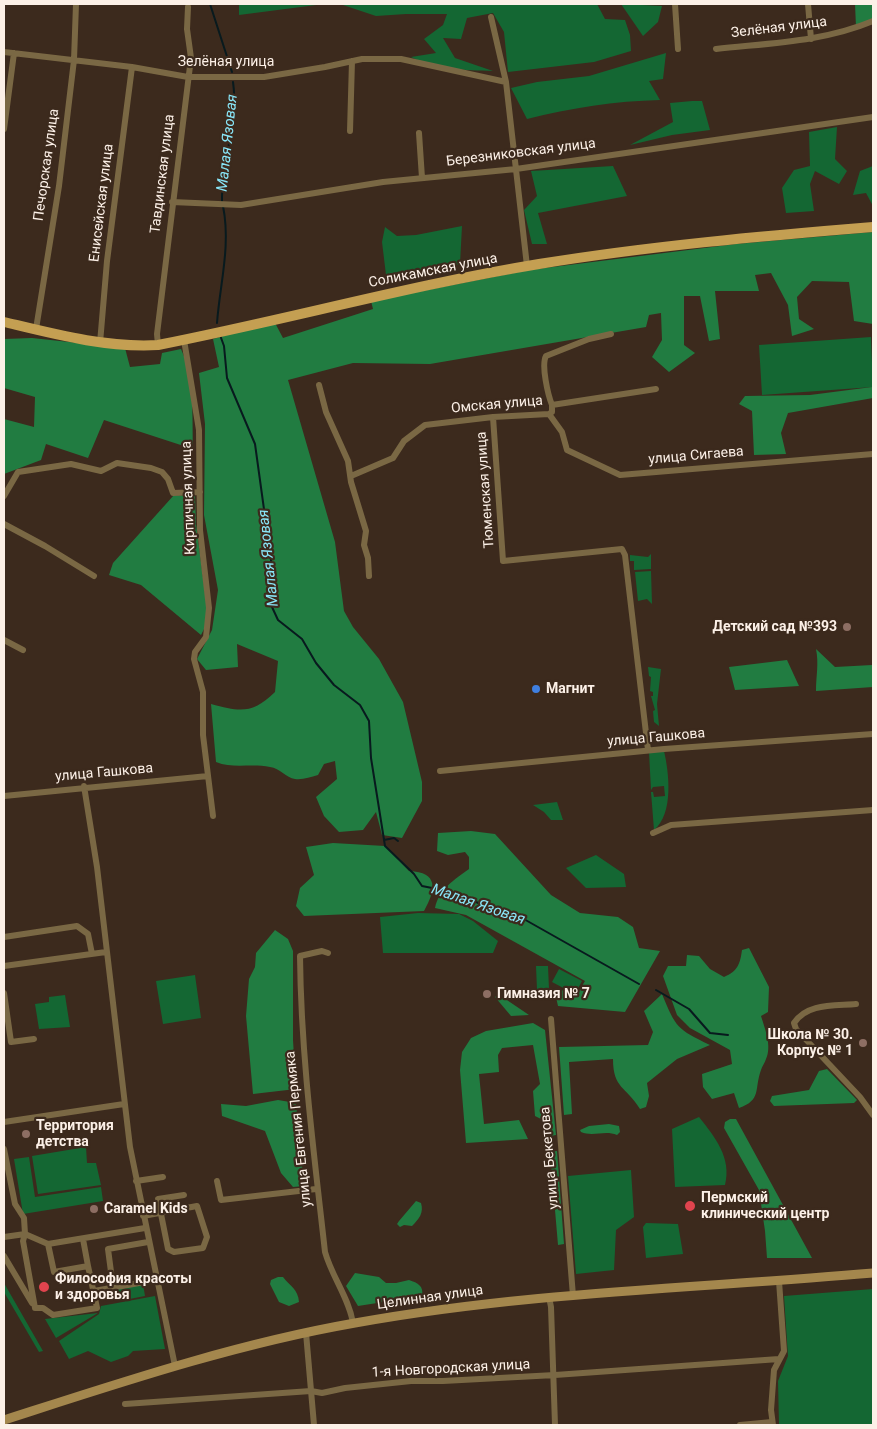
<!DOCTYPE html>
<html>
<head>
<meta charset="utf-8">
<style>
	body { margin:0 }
	#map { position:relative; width:877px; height:1429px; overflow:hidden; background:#3c2a1d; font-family:Roboto,sans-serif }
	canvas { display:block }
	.frame { position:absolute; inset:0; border:5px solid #fcf0e7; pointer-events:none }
</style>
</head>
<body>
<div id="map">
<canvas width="877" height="1429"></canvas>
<div class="frame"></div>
</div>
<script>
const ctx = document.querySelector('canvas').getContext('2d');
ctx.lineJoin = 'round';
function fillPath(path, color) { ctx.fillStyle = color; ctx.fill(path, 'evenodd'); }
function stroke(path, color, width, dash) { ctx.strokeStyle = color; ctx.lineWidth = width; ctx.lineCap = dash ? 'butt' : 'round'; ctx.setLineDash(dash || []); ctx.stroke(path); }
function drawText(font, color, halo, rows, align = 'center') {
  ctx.font = font + ' Roboto,sans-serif'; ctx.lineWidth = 4.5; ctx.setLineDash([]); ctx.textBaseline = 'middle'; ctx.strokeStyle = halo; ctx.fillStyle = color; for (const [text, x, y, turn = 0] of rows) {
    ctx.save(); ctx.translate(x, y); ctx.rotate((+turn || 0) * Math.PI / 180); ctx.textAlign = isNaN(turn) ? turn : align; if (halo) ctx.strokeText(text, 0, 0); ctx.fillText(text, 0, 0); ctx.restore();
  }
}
fillPath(new Path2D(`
	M239,4H324L239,15Z
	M340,4H597L605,19L625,20L630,35L631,51L594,62L508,72L504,32L493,13L467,18L461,39L443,38L455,58L493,71C465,70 436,70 411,57L436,53L424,39L443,25L447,14H406L376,16Z
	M621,4L662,6L658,22L643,36Z
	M666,53L663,79L649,81L660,100C615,101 571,108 527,119L511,88L537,82L589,76Z
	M692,101H702L710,130L672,135L630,145L673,122L670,103Z
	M837,127L835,159L847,171L839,184L815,171L810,184L814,211L786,213L782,188L794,170L810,166L809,132Z
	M613,166L627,196L538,213L547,244H532L524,210L537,196L531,171Z
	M873,166V206L866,193L853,195L860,171Z
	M462,226L460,264L400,276L398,272L386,275L382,242L385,227L397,236L416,235Z
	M871,337L873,387L762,395L759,345Z
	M651,554V569L634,570V561H630V555L648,557Z
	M651,571L652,604L647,599L638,601L635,572Z
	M648,667L661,669L657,704L659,726L654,722L653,711L655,710L651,696H653V692L650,691L651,677L649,676Z
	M664,751C669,772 674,814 654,830L651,792H653L654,797L665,796L664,786L653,787L651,790L649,752Z
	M557,802L563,820H551L544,812L533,805Z
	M596,855L624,874L626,887L586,888L566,868Z
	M418,913L459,914L473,921L498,941L493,953H383L380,917Z
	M536,966H548L549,989L537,990Z
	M559,969L582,981L575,994L552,982Z
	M195,975L201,1018L163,1024L156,981Z
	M65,995L70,1027L39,1029L35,1004L49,1002V997Z
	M699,1117C715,1137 732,1158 725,1185L675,1187L672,1129Z
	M86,1147L87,1163H96L101,1185L38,1194L32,1156Z
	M29,1157L35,1197L101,1187L103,1201L23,1214L14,1159Z
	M631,1170L634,1217L616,1230L614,1270L576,1274L568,1176Z
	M646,1223L678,1224L683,1254L646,1258L643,1227Z
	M4,1283L43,1351L39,1352L4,1292Z
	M143,1284L145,1296L119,1301L116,1288Z
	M873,1289V1425H779L778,1381L788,1356L784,1296Z
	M155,1296L165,1349L133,1351L128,1356L111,1362L88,1351L69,1359L59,1341L99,1314L101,1306Z
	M98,1313L56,1338L45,1319Z`), '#146733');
fillPath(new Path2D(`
	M855,4H873V20L856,27Z
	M873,232V324L854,321L849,282L812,281L797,297L799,319L814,329L792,336L788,305L771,273L755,275L759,291H715L720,339L709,341L700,296H684V345L695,353L669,372L652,357L662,340L661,313L649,315L646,327L430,364L353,363L288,380L335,542L344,611L353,627L379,659L403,702L422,782V801L402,838L382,835L376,812L363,830L339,832L324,816L316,797L337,779L335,761L324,764L318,775C310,777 303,780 295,779C286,778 280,768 270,767C252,763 233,769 216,762L211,704C241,712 252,714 275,692L278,661L237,644L238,667L206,670L197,659L212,630L218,590L204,515L205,424L199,373L219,367L213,339L274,321L283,338L373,309L371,301L529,270L736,244Z
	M32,338L125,348L130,367L160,364L162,353L181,349C195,379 192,417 193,449L104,420L88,458L46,444L41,460L4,474V419L34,427L35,397L4,388V339Z
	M872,387L873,398L788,413L781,433L786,454L754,455L752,411L739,404L745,396L810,395Z
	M174,495L195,496L196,524L207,608L206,625L201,635L141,585L109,575L113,563Z
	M816,649L835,667L872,665L873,687L816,691C816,676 819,664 816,649Z
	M787,660L799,686L735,690L729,667Z
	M471,831L495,834L551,895L580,913L618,917L633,927L639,948L660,951L625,1012L558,1006L556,997L559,989L576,996L585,981L466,915L435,908C439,889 454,880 469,869V857L465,852L448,855L437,851L438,833Z
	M333,843L385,846L409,871C439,872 436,890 424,911L304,916L296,906L300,888L314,875L306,847Z
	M275,930L288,939L293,951V1040L296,1089L253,1094L246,1016L249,979L255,967L256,953Z
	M749,948L769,987L768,1012L761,1016C765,1029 772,1046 766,1059C765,1063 762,1066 761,1070C754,1089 762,1100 739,1108L734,1093L712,1099L703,1087L702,1074L732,1064L730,1050L690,1028L677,1015L663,976L668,966H686L687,955L699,956L710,969L724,977C738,971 740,964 742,950Z
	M498,994L529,1015L511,1016L495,997Z
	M662,994C676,1028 677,1029 710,1045L677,1059L647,1083L649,1096L646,1107L640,1109C626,1086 613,1089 613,1059L569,1062L572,1114L564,1115L559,1047L648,1045L653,1032L644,1011Z
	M533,1023L545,1030L556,1135L550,1136L543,1120L535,1116L533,1091L540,1084L533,1045L502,1048L498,1055L499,1072L479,1074L484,1124L519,1120L528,1139L466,1143L460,1070L462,1052L471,1038L486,1031Z
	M827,1069L857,1100L854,1103L774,1106L770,1101L772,1096L809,1090L819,1071Z
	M278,1100L296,1103L304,1186L293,1187L281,1173L265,1131L222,1116L221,1104L246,1106Z
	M730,1119H736L812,1258H767L765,1231L759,1190L724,1128L725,1122Z
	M609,1124L619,1126L620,1132L617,1135C605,1130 593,1137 581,1132L580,1130L589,1126Z
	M557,1151L564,1244L558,1245L550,1152Z
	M416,1201L421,1203C424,1213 419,1219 412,1226L404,1225L400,1227L397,1224L399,1221Z
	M355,1273L379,1277L386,1283H396L409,1280C418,1283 424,1286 422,1296L358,1306L346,1286Z
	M278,1277H283C290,1286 298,1289 299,1302L289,1306L279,1302L270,1284L271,1280Z`), '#217c41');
stroke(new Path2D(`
	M210,4L232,72
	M222,201C221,161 239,122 233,82
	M217,323C220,283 231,246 223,206
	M220,335L224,346L227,378L255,444L271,560L272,607L278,620L302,639L316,663L334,685L360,705L369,721L371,758L385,846L414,874L422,886L437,889L452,897L474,901L502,914L522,918L639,984
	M384,840L394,838L398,841
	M656,990L689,1009L710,1033L728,1035`), '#081a1e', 2);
stroke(new Path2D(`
	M675,4L678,49
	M808,4L811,39
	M491,17L506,82L527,266
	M716,49C769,43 823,42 873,21
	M4,52L132,67L188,77H264L325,67L362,59H401L506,82
	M4,129L14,53
	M350,131L352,61
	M419,133L422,178
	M172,202L241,205L383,182L516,169L873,117
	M36,329L59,186L74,60L76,4
	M184,340L199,430L200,530L209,608L206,637L195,652L194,659L203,692V735L213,816
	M100,343L107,261L132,67
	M158,345L157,334L191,58L187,29L188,7
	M319,385L326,412L348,461L351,482L366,531L364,545L368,558L369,576
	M552,405C548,395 541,365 546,356L589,339L611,334
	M549,414L562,432L567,450L620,475L873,454
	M493,417L503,561L622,549L625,555L648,750
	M351,476L393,458L404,441L425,425L493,417L549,414L552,412V405L656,389
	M4,496L18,472L71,464L101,471L117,463L151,468L162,472L168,479L173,493L200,492
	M4,524L45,546L94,576
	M4,640L23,650
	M440,771L664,749L873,734
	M84,786L97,867L130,1147L175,1366
	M4,796L208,776
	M653,833L671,825L873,810
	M4,937L77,926L88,934L92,954
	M328,953L322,951L300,956C301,1056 314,1153 325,1252C332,1277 349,1298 353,1323
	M4,966L106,952
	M4,993L11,1042L34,1039
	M856,1004C834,1006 807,1003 794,1023L796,1029L860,1097L873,1115
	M551,1019L573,1296
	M4,1122L124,1104
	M4,1149L15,1204L24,1218L25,1234L23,1241L35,1308
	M136,1181L163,1177
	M217,1181L221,1200L316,1189
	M143,1216L197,1206L207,1237L203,1248L174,1252L168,1249L158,1199L184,1195
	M4,1237L25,1234L48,1244L54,1272L88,1266L97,1308L53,1315L43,1308H35
	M83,1239L88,1266
	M48,1244L145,1228
	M4,1256L32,1303
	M113,1287L108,1249L148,1242
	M94,1291L156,1280
	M549,1297L551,1307L555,1425
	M306,1333L314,1425
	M125,1404L311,1391L322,1393L345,1388L411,1381H443L555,1375L779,1359
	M740,1425L772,1422
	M773,1425L771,1410L774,1370L784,1351L779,1281`), '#7a6844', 6);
stroke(new Path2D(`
	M4,1420C119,1383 235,1344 355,1323C526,1292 700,1288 873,1273`), '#a4874d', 9);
stroke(new Path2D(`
	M4,322C54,334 106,348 158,345C286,320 411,285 539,264C650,246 762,236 873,227`), '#c49f52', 10);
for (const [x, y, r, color] of [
	[847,627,5,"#8d6e63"],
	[536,689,5,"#3f7fe0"],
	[487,994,5,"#8d6e63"],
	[863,1043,5,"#8d6e63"],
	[26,1134,5,"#8d6e63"],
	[690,1206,6,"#e0444e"],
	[94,1209,5,"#8d6e63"],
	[44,1287,6,"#e0444e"]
]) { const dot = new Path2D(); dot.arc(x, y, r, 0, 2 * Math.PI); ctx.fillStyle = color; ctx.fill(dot); stroke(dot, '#3c2a1d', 2); }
drawText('14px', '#fcf0e7', '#3c2a1d', [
	["Зелёная улица",779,28,-7],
	["Зелёная улица",226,62],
	["Березниковская улица",521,153,-7],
	["Печорская улица",47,165,-82],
	["Тавдинская улица",163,174,-83],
	["Енисейская улица",102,203,-83],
	["Соликамская улица",433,271,-11],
	["Омская улица",497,405,-5],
	["улица Сигаева",696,456,-5],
	["Тюменская улица",486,490,-94],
	["Кирпичная улица",189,498,-92],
	["улица Гашкова",656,738,-5],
	["улица Гашкова",104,773,-5],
	["улица Евгения Пермяка",299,1129,-96],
	["улица Бекетова",550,1158,-95],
	["Целинная улица",430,1298,-8],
	["1-я Новгородская улица",451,1369,-3]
]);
drawText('bold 14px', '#fcf0e7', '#3c2a1d', [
	["Детский сад №393",837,627,"right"],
	["Магнит",546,689],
	["Гимназия № 7",497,994],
	["Школа № 30.",853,1035,"right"],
	["Корпус № 1",853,1051,"right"],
	["Территория",36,1126],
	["детства",36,1142],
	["Пермский",701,1198],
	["клинический центр",701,1214],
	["Caramel Kids",104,1209],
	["Философия красоты",55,1279],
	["и здоровья",55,1295]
], 'left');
drawText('italic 15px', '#89e6f8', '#3c2a1d', [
	["Малая Язовая",228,143,-84],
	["Малая Язовая",269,558,-96],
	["Малая Язовая",478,905,19]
]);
</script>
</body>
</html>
